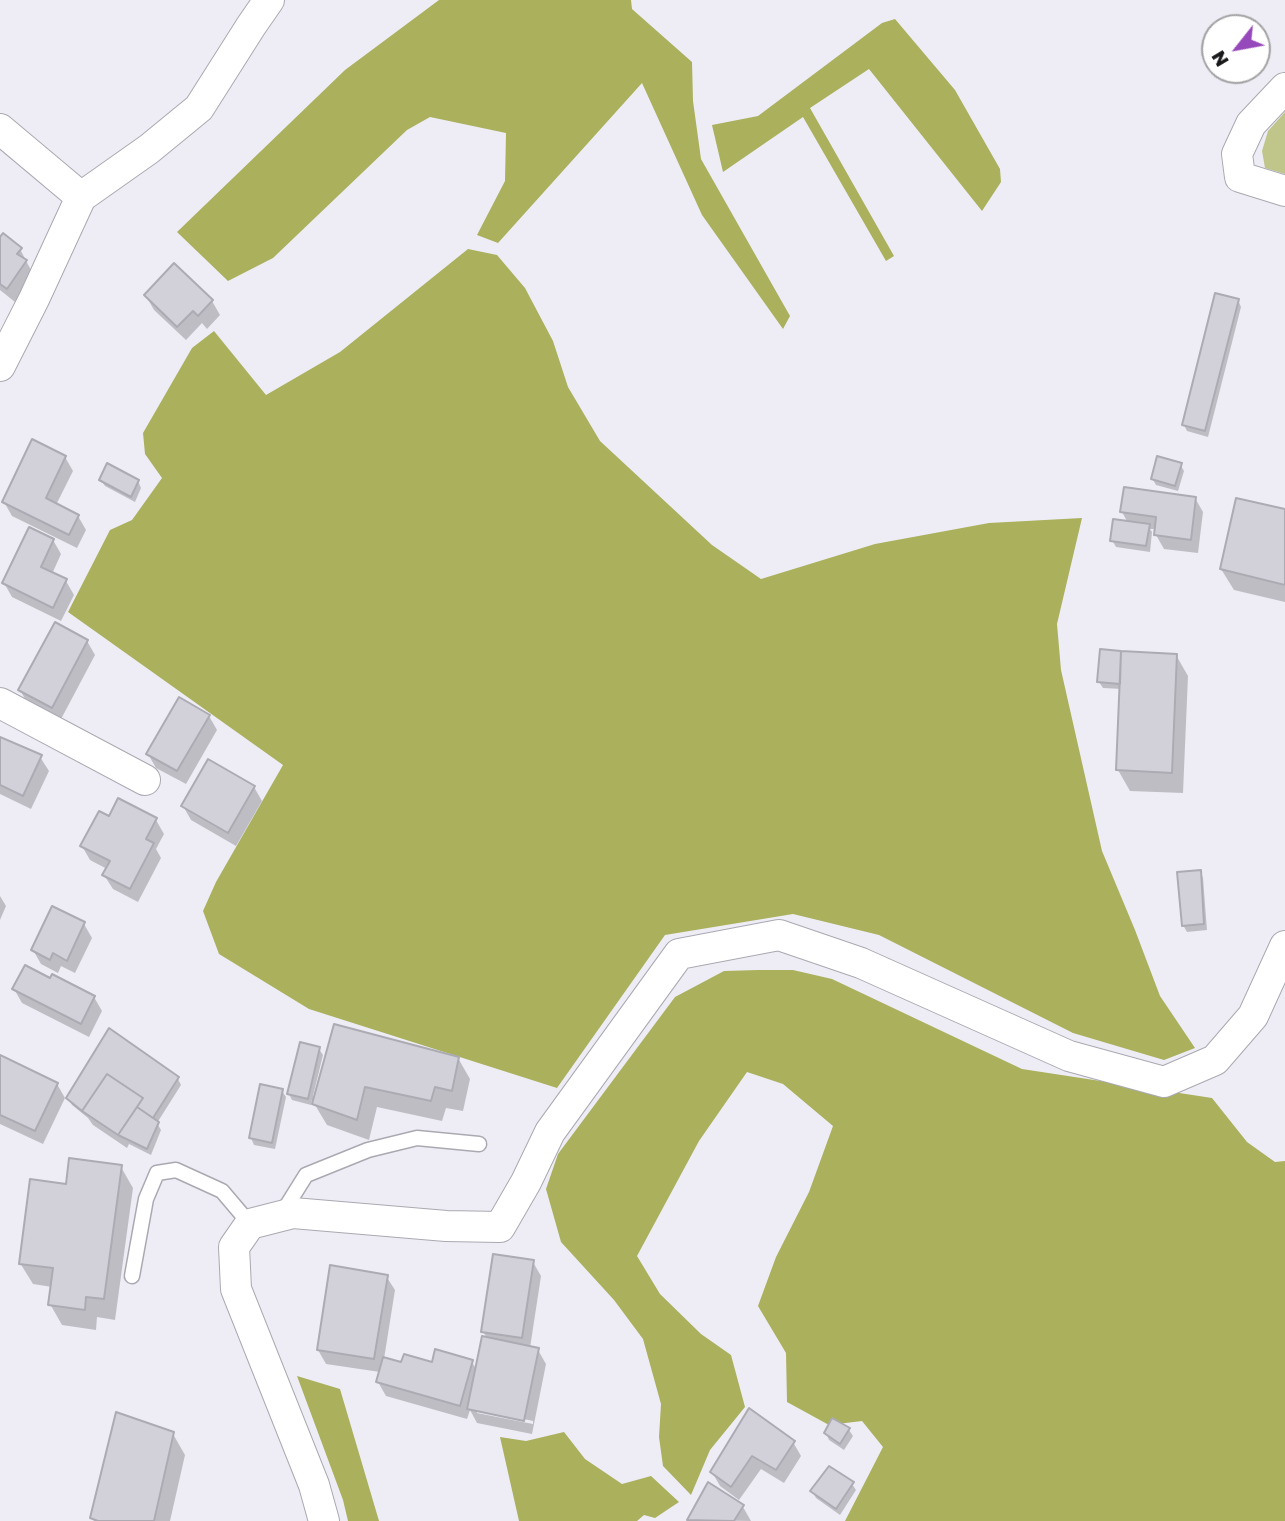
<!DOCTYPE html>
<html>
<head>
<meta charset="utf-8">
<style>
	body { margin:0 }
	#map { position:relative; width:1285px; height:1521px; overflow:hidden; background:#eeedf6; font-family:"Golos Text",sans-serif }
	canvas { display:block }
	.north { position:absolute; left:1201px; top:14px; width:70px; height:70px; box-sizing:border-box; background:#fff; border:2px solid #a3a2a3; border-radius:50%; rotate:239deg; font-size:19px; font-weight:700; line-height:28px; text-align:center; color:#18171a }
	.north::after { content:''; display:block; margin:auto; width:24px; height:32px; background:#9649bb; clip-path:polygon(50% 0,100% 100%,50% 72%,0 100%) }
</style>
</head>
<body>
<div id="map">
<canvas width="1285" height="1521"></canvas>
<div class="north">N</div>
</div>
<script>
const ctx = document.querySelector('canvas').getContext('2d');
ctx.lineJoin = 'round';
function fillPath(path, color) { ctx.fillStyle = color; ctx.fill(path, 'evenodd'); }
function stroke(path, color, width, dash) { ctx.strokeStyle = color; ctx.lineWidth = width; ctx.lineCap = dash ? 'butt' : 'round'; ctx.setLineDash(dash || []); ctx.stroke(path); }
fillPath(new Path2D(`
	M1285,112V174L1265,168L1262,151L1268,131Z`), '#c0c58a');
fillPath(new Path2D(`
	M439,0H631L632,9L692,62L693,101L701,159L790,316L783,329L702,215L642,83L498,243L477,235L505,181L506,133L430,117L407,130L273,258L228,281L177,232L345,70Z
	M895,19L955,90L1000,169L1001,182L982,211L869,69L810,108L894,256L886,261L803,117L723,172L712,125L758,116L882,23Z
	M468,249L497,255L525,288L553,341L568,387L600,441L712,545L761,579L875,544L989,523L1082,518L1057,624L1061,670L1102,851L1135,930L1160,996L1195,1048L1164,1060L1073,1033L879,935L793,914L665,935L557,1088L309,1009L219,954L203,911L216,882L283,765L68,612L110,530L132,520L162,478L145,454L143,433L192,348L214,331L266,395L340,352Z
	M758,970H793L832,979L1022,1069L1212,1098L1247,1142L1275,1162L1285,1161V1521H845L883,1447L862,1421L829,1425L787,1402L786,1353L758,1306L776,1257L809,1192L833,1126L783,1084L747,1072L699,1141L637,1256L660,1294L701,1334L731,1355L745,1407L710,1450L691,1495L663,1466L659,1437L661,1404L643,1339L614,1300L561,1242L546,1189L558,1154L675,997L724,971Z
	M297,1376L340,1389L379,1521H348L343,1500Z
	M564,1432L585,1459L622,1484L651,1476L679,1502L655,1518L644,1515L637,1521H519L500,1437L526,1441Z`), '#aab05c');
fillPath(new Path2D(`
	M0,238L20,249L34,276L15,302L0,290Z
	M174,265L212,301L220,315L207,329L202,323L186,340L154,310L146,296Z
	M1238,300L1241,307L1208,437L1187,431L1184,425Z
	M65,457L73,471L56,505L78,516L86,530L77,548L12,516L4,502Z
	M1180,464L1184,471L1178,491L1156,485L1152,478Z
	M101,480L138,481L141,488L135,502L105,486Z
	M1195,498L1203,512L1198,553L1164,549L1156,535L1157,529H1150L1152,532L1150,552L1116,547L1112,540L1128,523L1122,512Z
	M1285,511V602L1234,590L1221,569Z
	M53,540L61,554L52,574L66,581L74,595L61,621L12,597L4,583Z
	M87,641L95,655L60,721L28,704L20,690Z
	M1176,655L1188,676L1183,793L1130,791L1118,770L1122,689L1103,688L1099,682Z
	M209,716L217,730L186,784L156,768L148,754Z
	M0,739L40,757L49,771L31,809L0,794Z
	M254,787L262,801L236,846L191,820L183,806Z
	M109,819L156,820L164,834L156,849L161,858L138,902L113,889L104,875L107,869L90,860L82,846Z
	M1200,871L1203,878L1207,930L1187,932L1183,925Z
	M0,896L6,906L0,920Z
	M84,924L92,938L75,973L61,966L58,973L41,964L33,950Z
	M50,980L94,997L102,1011L89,1037L22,1003L14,989Z
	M319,1049L323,1055L313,1096L316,1097L458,1058L470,1079L463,1111L446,1108L442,1121L377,1107L369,1140L327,1125L312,1100L311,1105L292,1100L289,1094Z
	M0,1057L57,1084L65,1098L43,1144L0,1124Z
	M178,1079L181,1085L157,1123L161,1130L151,1155L129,1144L127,1148L93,1125L88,1118L72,1105L68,1098Z
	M282,1091L286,1097L275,1149L254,1145L251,1138Z
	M121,1167L133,1188L115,1320L97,1317L96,1330L62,1325L50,1304L52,1287L33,1284L20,1263L67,1186Z
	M533,1262L541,1276L530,1348L538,1350L546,1364L532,1434L477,1423L470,1410L467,1419L386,1396L378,1382L380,1372L326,1364L318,1350L386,1276L395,1290L384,1359L402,1364L433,1365L471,1361L477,1370L488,1339L483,1332ZM477,1409L533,1421V1424L477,1413Z
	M750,1411L793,1442L801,1456L784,1483L761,1469L739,1500L720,1486L712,1472Z
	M849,1430L853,1436L844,1450L829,1440L826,1433Z
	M173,1434L185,1455L170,1521H94L92,1517Z
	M852,1484L856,1490L840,1515L816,1498L812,1491Z
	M743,1507L751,1521L689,1520Z`), '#0003');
const building = new Path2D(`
	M3,233L22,248L17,254L27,260L7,289L0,284V237Z
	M174,263L213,300L198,316L193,311L177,327L144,295Z
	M1215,293L1239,299L1205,431L1182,425Z
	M32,439L66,456L46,498L79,515L69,535L2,502Z
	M1157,456L1182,463L1175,486L1151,479Z
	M107,463L139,480L131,497L99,480Z
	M1124,487L1196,497L1191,540L1154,535L1156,517L1120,512Z
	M1236,498L1285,509V585L1220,569Z
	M1113,519L1150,524L1146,546L1110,541Z
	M29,527L54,539L41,567L67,579L53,608L2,583Z
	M55,622L88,640L52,708L18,690Z
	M1100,649L1121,651L1120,684L1097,682Z
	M1121,651L1177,654L1172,773L1116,770Z
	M179,697L210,715L177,771L146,754Z
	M0,737L42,755L23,796L0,785Z
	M208,759L255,786L228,833L181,806Z
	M118,798L157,818L146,839L154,843L130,889L102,875L110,861L80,846L99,811L109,816Z
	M1201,870L1204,924L1182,926L1177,872Z
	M52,906L85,922L67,961L53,953L50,960L31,950Z
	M25,965L50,978L52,974L95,996L81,1024L12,989Z
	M334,1024L459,1057L452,1091L435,1087L431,1101L365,1087L357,1120L312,1104Z
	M109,1028L179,1077L153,1118L137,1107L143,1098L107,1074L82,1111L66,1098Z
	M300,1042L320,1047L308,1099L287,1094Z
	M0,1055L58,1083L35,1131L0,1115Z
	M107,1074L143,1098L118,1135L82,1111Z
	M260,1084L283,1089L272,1143L249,1138Z
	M137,1107L159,1122L147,1149L118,1135Z
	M69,1158L122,1165L104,1299L86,1297L85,1310L48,1305L53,1268L19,1264L30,1179L66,1184Z
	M493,1254L534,1260L522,1338L481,1332Z
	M330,1265L388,1275L374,1359L317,1350Z
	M482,1336L539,1348L524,1421L467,1409Z
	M435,1349L473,1360L460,1406L376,1382L383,1357L401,1362L404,1354L432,1362Z
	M749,1408L795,1441L776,1470L752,1456L731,1487L710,1472Z
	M116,1412L174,1432L154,1521H98L90,1518Z
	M832,1418L850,1428L840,1444L824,1433Z
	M829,1466L854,1482L836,1509L810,1491Z
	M708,1482L744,1505L734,1521L687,1520Z`);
fillPath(building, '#d2d1da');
stroke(building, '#acabb3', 2);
const service = new Path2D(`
	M281,1215L306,1175L368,1150L417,1138L479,1144
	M132,1276L146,1199L157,1173L176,1170L222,1191L250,1224`);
const minor = new Path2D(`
	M1285,88L1251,124L1237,154L1240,177L1285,191
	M0,129L81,197
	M0,366L34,299L81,197L149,149L199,108L251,26L269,0
	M0,703L145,780
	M324,1521L314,1485L236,1289L234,1247L250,1224L293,1213L446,1226L500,1227L526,1182L550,1132L679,954L779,935L861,963L1069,1056L1164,1082L1215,1060L1253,1016L1285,946`);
stroke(service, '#aaa9b1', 17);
stroke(minor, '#aaa9b1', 32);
stroke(service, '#fff', 14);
stroke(minor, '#fff', 30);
</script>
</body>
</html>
